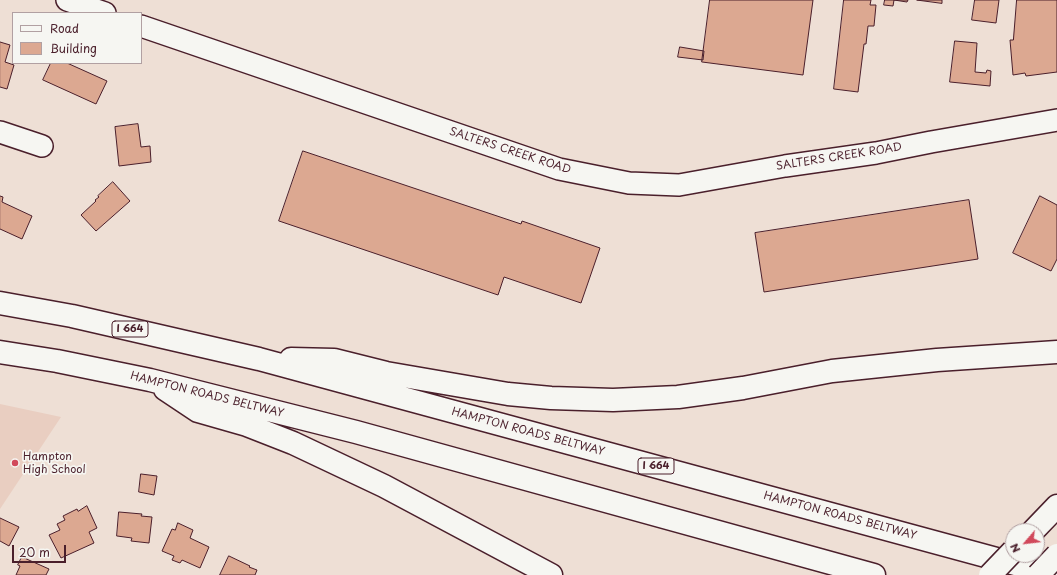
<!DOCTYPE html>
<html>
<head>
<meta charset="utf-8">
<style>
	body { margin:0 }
	#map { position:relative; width:1057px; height:575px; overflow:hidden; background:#eedfd5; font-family:"Playpen Sans",sans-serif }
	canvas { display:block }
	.legend { position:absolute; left:12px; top:12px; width:130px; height:52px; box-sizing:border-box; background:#f6f6f2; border:1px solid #b1a0a2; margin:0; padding:5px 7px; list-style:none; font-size:12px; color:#4a1f2b }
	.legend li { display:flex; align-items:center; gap:8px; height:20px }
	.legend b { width:20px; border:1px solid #b1a0a2 }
	.north { position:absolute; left:1005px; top:523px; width:40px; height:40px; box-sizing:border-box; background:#f6f6f2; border:1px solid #b1a0a2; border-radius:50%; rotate:242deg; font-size:11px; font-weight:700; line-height:16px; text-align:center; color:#4a1f2b }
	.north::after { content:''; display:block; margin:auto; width:14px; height:18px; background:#d1495b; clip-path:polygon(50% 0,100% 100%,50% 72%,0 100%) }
	.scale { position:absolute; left:12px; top:545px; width:54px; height:18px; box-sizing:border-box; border:2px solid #4a1f2b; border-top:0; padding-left:5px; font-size:12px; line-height:14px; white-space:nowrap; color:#4a1f2b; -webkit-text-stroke:3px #f6f6f2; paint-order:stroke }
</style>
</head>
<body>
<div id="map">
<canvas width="1057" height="575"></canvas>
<ul class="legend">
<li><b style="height:5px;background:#f6f6f2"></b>Road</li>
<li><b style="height:11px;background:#dca891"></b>Building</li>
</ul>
<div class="north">N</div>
<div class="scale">20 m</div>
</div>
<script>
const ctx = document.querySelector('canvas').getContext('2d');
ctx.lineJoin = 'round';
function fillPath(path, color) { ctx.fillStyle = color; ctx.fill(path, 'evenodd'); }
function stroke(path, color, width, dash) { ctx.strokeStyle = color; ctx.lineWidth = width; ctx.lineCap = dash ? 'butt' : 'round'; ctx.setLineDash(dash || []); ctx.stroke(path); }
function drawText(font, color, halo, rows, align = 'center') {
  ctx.font = font + ' "Playpen Sans",sans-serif'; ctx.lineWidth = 3.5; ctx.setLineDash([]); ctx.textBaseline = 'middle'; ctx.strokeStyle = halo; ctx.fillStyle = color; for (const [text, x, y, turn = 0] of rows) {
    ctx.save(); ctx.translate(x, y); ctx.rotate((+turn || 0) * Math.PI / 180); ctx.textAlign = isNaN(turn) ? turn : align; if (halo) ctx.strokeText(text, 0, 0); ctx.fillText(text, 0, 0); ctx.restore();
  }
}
fillPath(new Path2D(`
	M0,404L61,417L0,509Z`), '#e9cec1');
const building = new Path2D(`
	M710,0H813L803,75L702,62Z
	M844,0H871L870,5H876L874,26H868L866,44H864L858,92L834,89Z
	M885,0H908L907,2L894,0L893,6L884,5Z
	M917,0H942V3Z
	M975,0H999L996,23L972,20Z
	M1017,0H1057V72L1026,76L1025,73L1013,75L1010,40H1013Z
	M955,41L977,43L975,72L986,73L987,70L991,71L990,86L950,82Z
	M0,42L10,45L5,62L14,65L7,89L0,87Z
	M680,47L704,51L703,60L678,57Z
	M51,63H67L107,81L96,104L43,80Z
	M138,124L141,147L150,146L151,162L119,166L115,127Z
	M303,151L521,224L522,221L600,248L581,303L504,277L498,295L279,221Z
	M113,182L130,201L96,231L81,215L96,201L95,200L99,197L98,196Z
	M0,196L3,197L2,202L32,216L22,239L0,229Z
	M1040,196L1057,205V259L1051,271L1013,253Z
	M969,200L978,259L764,292L755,233Z
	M141,474L157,476L154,495L139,492Z
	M87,506L97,528L89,532L94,543L61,558L49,535L60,530L57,524L65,520L63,516L77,509L78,511Z
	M119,512L142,514L141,516L152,517L149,543L131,541L132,538L117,536Z
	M0,518L19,527L9,546L0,541Z
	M178,523L193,530L190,538L209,547L200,568L182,560L180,563L172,560L174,556L162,551L172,529L175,530Z
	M229,556L250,566L249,567L257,570L255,575H220Z
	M22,557L49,569L46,575H16L20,566L18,565Z`);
fillPath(building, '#dca891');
stroke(building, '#4a1f2b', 1);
const street = new Path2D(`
	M67,0L105,13
	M141,26L559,169L629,183L679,185L785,166L876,153L931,142L1057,120
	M0,132L42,146`);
const secondary = new Path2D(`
	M1033,531L1057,506`);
const highway = new Path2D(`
	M0,303L72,316L259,359L1030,568L1052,575
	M0,352L57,361L150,380L356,432L874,575
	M291,359L334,360L386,373L508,394L551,398L613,400L678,397L743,388L832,371L937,360L1057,352
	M165,389L198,411L247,425L293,443L384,486L551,575`);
stroke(street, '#4a1f2b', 24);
stroke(secondary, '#4a1f2b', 25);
stroke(highway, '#4a1f2b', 25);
stroke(street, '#f6f6f2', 21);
stroke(secondary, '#f6f6f2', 22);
stroke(highway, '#f6f6f2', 22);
const secondaryBridge = new Path2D(`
	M990,575L1013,551
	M1038,575L1057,555`);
stroke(secondaryBridge, '#4a1f2b', 25, []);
stroke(secondaryBridge, '#f6f6f2', 22);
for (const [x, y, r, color] of [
	[15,463,4,"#d1495b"]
]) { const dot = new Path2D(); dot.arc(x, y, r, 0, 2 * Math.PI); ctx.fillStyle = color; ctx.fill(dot); stroke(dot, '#f6f6f2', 1.5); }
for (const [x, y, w] of [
	[130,329,36],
	[656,466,36]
]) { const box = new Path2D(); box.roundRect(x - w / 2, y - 8, w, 16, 3); ctx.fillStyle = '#f6f6f2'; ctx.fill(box); stroke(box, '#4a1f2b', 1); }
drawText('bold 10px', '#4a1f2b', null, [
	["I 664",130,329],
	["I 664",656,466]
]);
drawText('11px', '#4a1f2b', '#f6f6f2', [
	["SALTERS CREEK ROAD",510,151,18],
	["SALTERS CREEK ROAD",839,157,-9],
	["HAMPTON ROADS BELTWAY",207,395,14],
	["HAMPTON ROADS BELTWAY",528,432,15],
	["HAMPTON ROADS BELTWAY",840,516,15]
]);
drawText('11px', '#4a1f2b', '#f6f6f2', [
	["Hampton",23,457],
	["High School",23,470]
], 'left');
</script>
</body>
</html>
